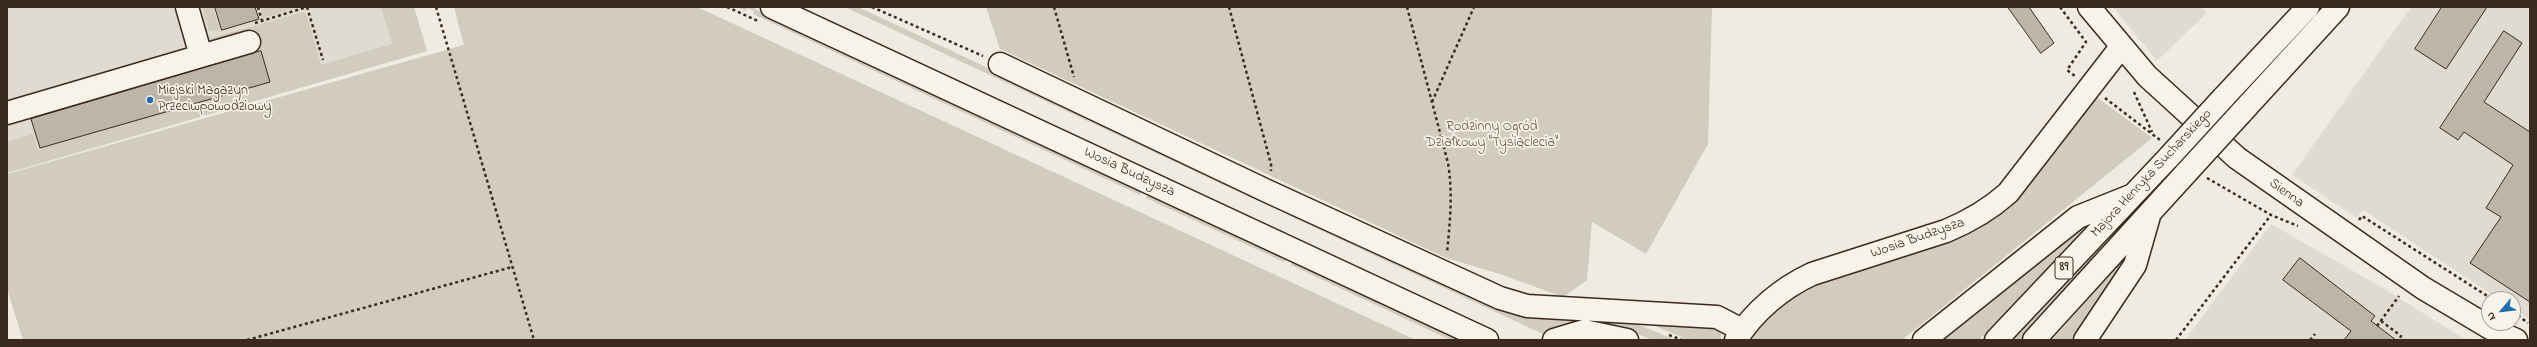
<!DOCTYPE html>
<html>
<head>
<meta charset="utf-8">
<style>
	body { margin:0 }
	#map { position:relative; width:2537px; height:347px; overflow:hidden; background:#efebe0; font-family:"Indie Flower",sans-serif }
	canvas { display:block }
	.frame { position:absolute; inset:0; border:8px solid #3b2a1e; pointer-events:none }
	.north { position:absolute; left:2481px; top:291px; width:40px; height:40px; box-sizing:border-box; background:#f7f3e8; border:1px solid #aca397; border-radius:50%; rotate:242deg; font-size:11px; font-weight:700; line-height:16px; text-align:center; color:#3b2a1e }
	.north::after { content:''; display:block; margin:auto; width:14px; height:18px; background:#1f6fb2; clip-path:polygon(50% 0,100% 100%,50% 72%,0 100%) }
</style>
</head>
<body>
<div id="map">
<canvas width="2537" height="347"></canvas>
<div class="frame"></div>
<div class="north">N</div>
</div>
<script>
const ctx = document.querySelector('canvas').getContext('2d');
ctx.lineJoin = 'round';
function fillPath(path, color) { ctx.fillStyle = color; ctx.fill(path, 'evenodd'); }
function stroke(path, color, width, dash) { ctx.strokeStyle = color; ctx.lineWidth = width; ctx.lineCap = dash ? 'butt' : 'round'; ctx.setLineDash(dash || []); ctx.stroke(path); }
function drawText(font, color, halo, rows, align = 'center') {
  ctx.font = font + ' "Indie Flower",sans-serif'; ctx.lineWidth = 3.5; ctx.setLineDash([]); ctx.textBaseline = 'middle'; ctx.strokeStyle = halo; ctx.fillStyle = color; for (const [text, x, y, turn = 0] of rows) {
    ctx.save(); ctx.translate(x, y); ctx.rotate((+turn || 0) * Math.PI / 180); ctx.textAlign = isNaN(turn) ? turn : align; if (halo) ctx.strokeText(text, 0, 0); ctx.fillText(text, 0, 0); ctx.restore();
  }
}
fillPath(new Path2D(`
	M7,7H414L427,51L7,173Z
	M2113,7H2202L2207,13L2157,61Z
	M2411,7H2530V320L2513,308V299H2499L2363,210L2357,218L2292,175Z
	M2271,224L2383,288L2466,340H2185Z`), '#e0dbd0');
fillPath(new Path2D(`
	M202,7H213L220,30L209,31Z
	M260,7H299L263,18Z
	M381,7H414L427,51L7,173V142L33,134L38,149L270,82L256,31L220,42L208,39L303,12L306,13L321,65L392,44Z
	M454,7H697L1416,340H23L7,289V174L464,45Z
	M737,7H751L759,11L1463,340H1450L1291,265L1292,262L1286,259L1284,262L1146,198L1147,195L1141,192L1140,195L753,14L754,11L748,8L746,11Z
	M845,7H858L1517,316L1638,319L1639,325L1676,340H1653L1625,329L1547,336L1284,213L1285,211L1258,199V201Z
	M986,7H1712L1708,144L1646,254L1592,222L1587,280L1563,297L1503,275L1446,258L1000,49Z
	M2094,95L2152,138L1902,340H1749C1766,317 1788,297 1813,284L1967,235L1991,221L2006,211L2018,198Z
	M2086,222L2088,223L2086,228L1979,340H1942Z
	M2099,248L2101,250L2019,340H2012Z
	M2127,255H2129L2072,340H2052Z
	M1649,319L1715,324L1721,331V340H1688L1650,324Z`), '#d1cbc0');
const building = new Path2D(`
	M215,7H255L259,19L222,30Z
	M2008,7H2029L2054,43L2041,53Z
	M2442,7H2487L2446,69L2415,49Z
	M2504,31L2522,43L2484,102L2530,132V302L2470,263L2501,217L2486,208L2513,165L2464,132L2458,140L2440,128Z
	M261,51L270,82L40,148L31,119Z
	M2300,258L2375,316L2371,321L2396,340H2344L2351,331L2283,280Z`);
fillPath(building, '#bdb5aa');
stroke(building, '#3b2a1e', 1);
const minor = new Path2D(`
	M772,7L1487,340
	M2089,7L2147,76L2237,158L2423,288L2497,332L2516,340
	M201,56L249,42
	M1000,64L1267,191L1500,298L1527,306L1717,317L1742,330
	M7,113L201,56L187,7
	M1554,340L1584,331L1627,340
	M1736,340C1754,311 1782,288 1812,274L1946,231C1970,221 1989,210 2008,193L2121,47`);
const highway = new Path2D(`
	M2223,98L2308,7
	M2241,113L2338,7
	M1924,340L2078,217L2133,195
	M1996,340L2169,157
	M2034,340L2187,172
	M2085,340L2135,265L2149,216`);
stroke(minor, '#3b2a1e', 25);
stroke(highway, '#3b2a1e', 25);
stroke(new Path2D(`
	M258,7L262,21
	M307,7L323,60
	M436,7L534,340
	M727,7L758,21
	M872,7L983,56
	M1054,7L1074,77
	M1229,7L1271,164V171
	M1407,7L1448,163C1453,194 1450,221 1447,253
	M2060,7L2086,42L2067,70L2075,76
	M255,23L307,7
	M2134,92L2152,132
	M2105,98L2160,140
	M1432,102L1474,7
	M2207,178L2271,215L2298,226
	M2359,220L2362,216L2492,299
	M2513,312L2528,323
	M2381,321L2401,336L2399,340
	M2377,326L2399,296
	M1669,335L1682,340
	M247,340L512,267
	M2176,340L2271,215
	M2310,340L2315,334`), '#3b2a1e', 2.5, [3, 3]);
stroke(minor, '#f7f3e8', 22);
stroke(highway, '#f7f3e8', 22);
const highwayBridge = new Path2D(`
	M2169,157L2223,98
	M2187,172L2241,113`);
stroke(highwayBridge, '#3b2a1e', 25, []);
stroke(highwayBridge, '#f7f3e8', 22);
for (const [x, y, r, color] of [
	[150,100,4,"#1f6fb2"]
]) { const dot = new Path2D(); dot.arc(x, y, r, 0, 2 * Math.PI); ctx.fillStyle = color; ctx.fill(dot); stroke(dot, '#f7f3e8', 1.5); }
for (const [x, y, w] of [
	[2064,268,18]
]) { const box = new Path2D(); box.roundRect(x - w / 2, y - 11, w, 22, 3); ctx.fillStyle = '#f7f3e8'; ctx.fill(box); stroke(box, '#3b2a1e', 1); }
drawText('bold 13px', '#3b2a1e', null, [
	["89",2064,268]
]);
drawText('14px', '#3b2a1e', '#f7f3e8', [
	["Miejski Magazyn",158,92],
	["Przeciwpowodziowy",158,108]
], 'left');
drawText('14px', '#605246', '#f7f3e8', [
	["Rodzinny Ogród",1492,128],
	["Działkowy \"Tysiąclecia\"",1492,144]
]);
drawText('14px', '#3b2a1e', '#f7f3e8', [
	["Wosia Budzysza",1129,173,25],
	["Majora Henryka Sucharskiego",2152,174,-47],
	["Sienna",2286,194,36],
	["Wosia Budzysza",1918,239,-19]
]);
</script>
</body>
</html>
